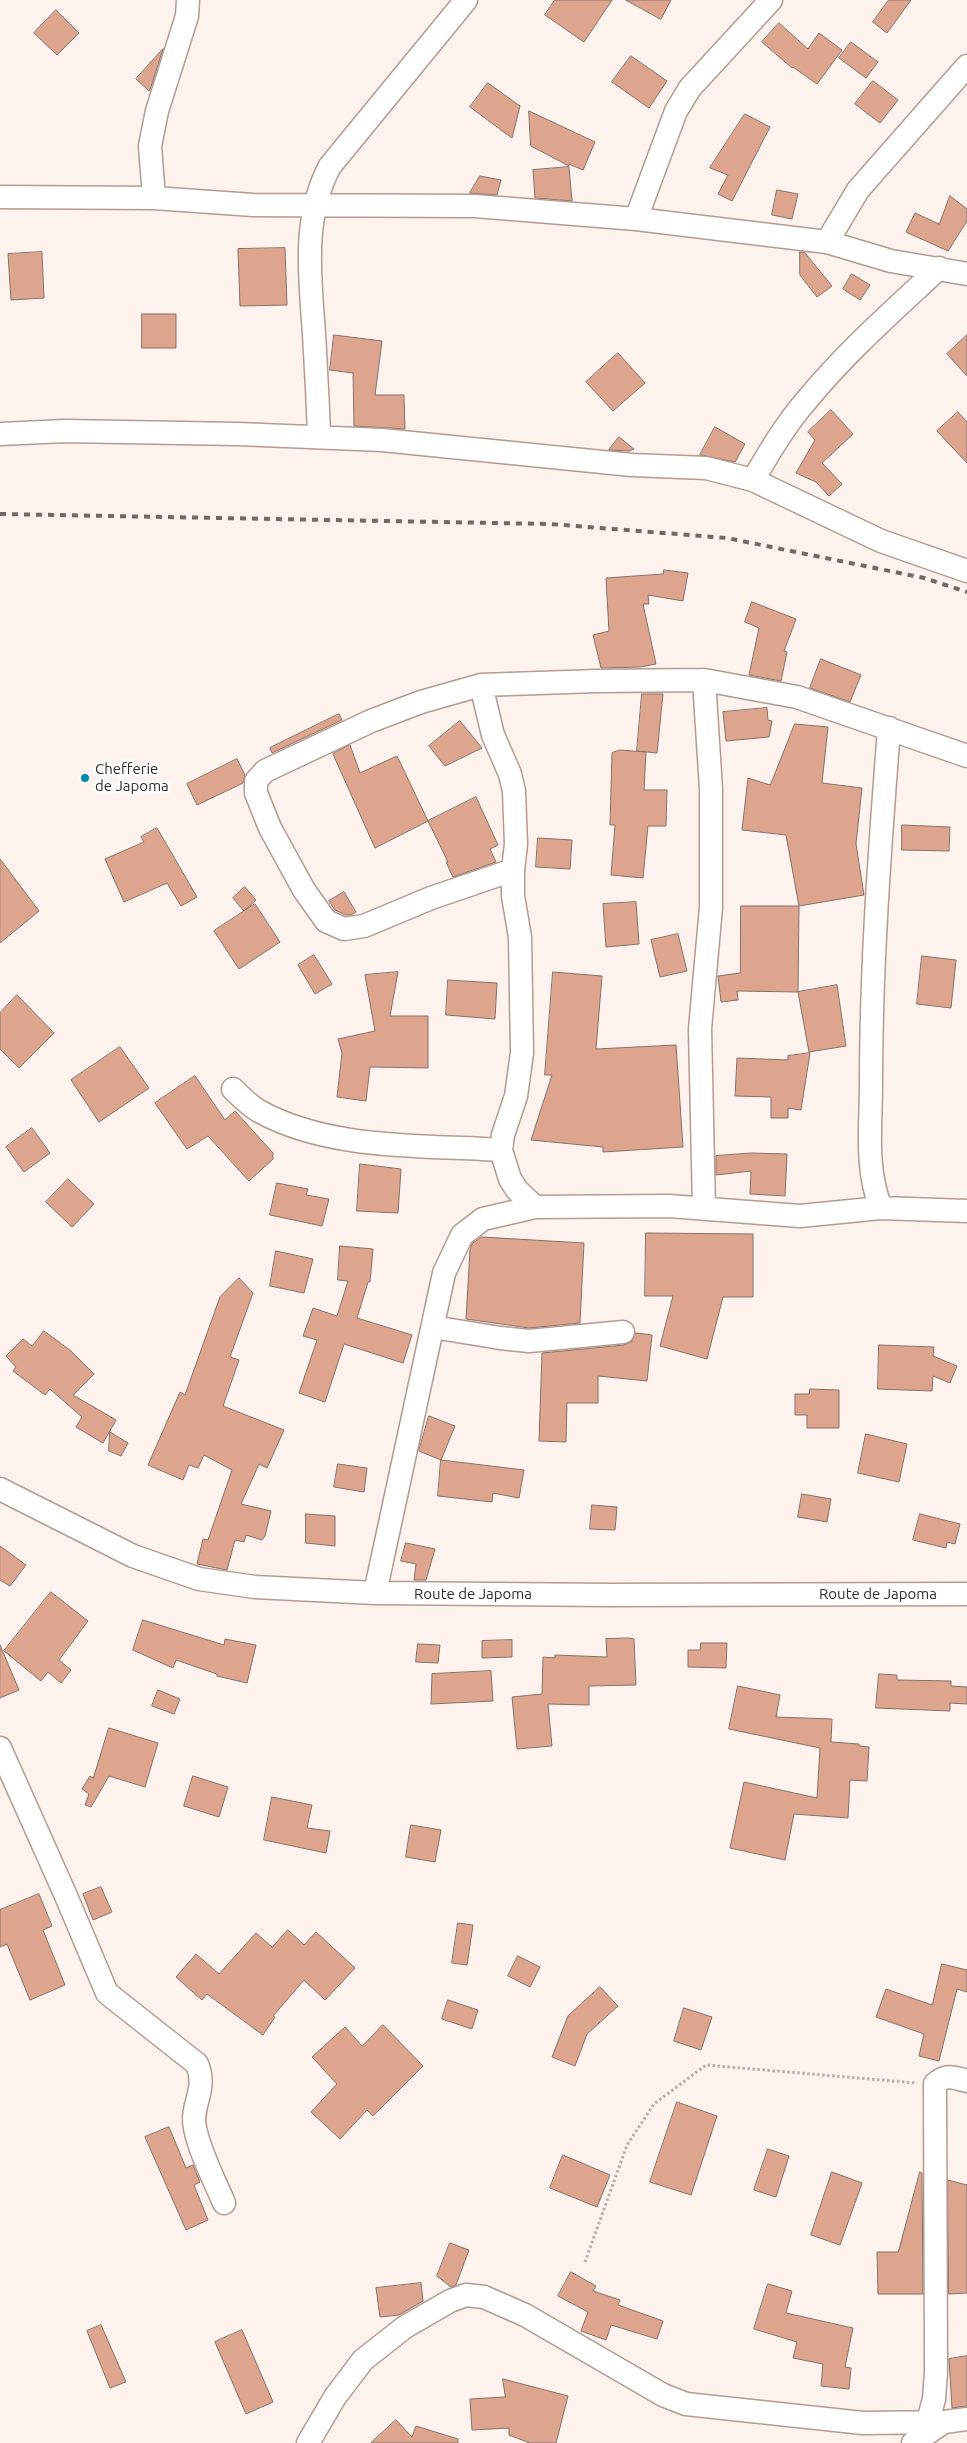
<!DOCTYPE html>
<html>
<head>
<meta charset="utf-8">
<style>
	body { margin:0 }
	canvas { display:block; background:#fdf2ee }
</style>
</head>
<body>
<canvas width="967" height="2443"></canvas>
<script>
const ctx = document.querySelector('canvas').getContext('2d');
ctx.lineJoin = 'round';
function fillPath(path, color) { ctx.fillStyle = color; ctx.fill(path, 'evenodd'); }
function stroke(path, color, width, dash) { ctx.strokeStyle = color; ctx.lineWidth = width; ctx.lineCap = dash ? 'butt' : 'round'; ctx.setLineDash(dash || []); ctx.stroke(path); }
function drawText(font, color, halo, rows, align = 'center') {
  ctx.font = font + ' Ubuntu,sans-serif'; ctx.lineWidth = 5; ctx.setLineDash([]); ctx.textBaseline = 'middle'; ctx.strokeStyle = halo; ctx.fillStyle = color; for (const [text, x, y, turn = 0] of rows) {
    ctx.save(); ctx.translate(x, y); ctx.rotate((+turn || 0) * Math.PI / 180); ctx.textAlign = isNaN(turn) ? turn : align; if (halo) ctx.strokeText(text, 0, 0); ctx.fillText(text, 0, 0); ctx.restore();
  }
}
const building = new Path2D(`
	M555,0H612L584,42L545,15Z
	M626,0H671L661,19Z
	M889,0H911L887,33L873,22Z
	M56,10L79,33L57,55L34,33Z
	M779,23L808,49L819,33L842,50L817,84L793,67L792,68L762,42Z
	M851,42L878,62L866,78L839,58Z
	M163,49L150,90L149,91L136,79Z
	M631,56L667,81L649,108L612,82Z
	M873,81L898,100L880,123L855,104Z
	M488,83L520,106L512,138L470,107Z
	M529,111L595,142L583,170L569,164V166L531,146Z
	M745,114L770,127L732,201L718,194L728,175L710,168Z
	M569,167L572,201L535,198L533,170Z
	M480,176L501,180L497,195L470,193Z
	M777,190L798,194L792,219L772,215Z
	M950,196L967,209V221L948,251L906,232L915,213L939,224Z
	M285,248L287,305L240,306L238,249Z
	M42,252L44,298L11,300L8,254Z
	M800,252L805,253L832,286L817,297L800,275Z
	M852,274L870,285L860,300L843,289Z
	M142,314H176V348H142Z
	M334,335L382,341L375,395H404L405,429L354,426L353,373L330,370Z
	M967,335V376L947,354Z
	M618,353L645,383L613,411L586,382Z
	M831,410L853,434L822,463L842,484L829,496L816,482L796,473L815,440L808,432Z
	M958,412L967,422V463L937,431Z
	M715,427L745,444L735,462L700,455Z
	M619,437L634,449L629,451L609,450Z
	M664,570L688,573L683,601L648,595L649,604H643L656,664L640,667L601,668L593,635L609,631L606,578L663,574Z
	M752,602L796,619L784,651L787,652L781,681L749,675L759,628L745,622Z
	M821,659L861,675L850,702L810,688Z
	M642,694H663L657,753L637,751Z
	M767,708L768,720L772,721L769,737L726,741L723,712Z
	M339,714L342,720L272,753L270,748Z
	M460,721L482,748L445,766L429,746Z
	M795,724L828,727L822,783L862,788L856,844L864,895L799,906L786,835L742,830L748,778L770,785Z
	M350,745L360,773L397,756L428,821L375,848L333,754Z
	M620,750L646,752L644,790H667L666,826H648L643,878L611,875L615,825H610L612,753Z
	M237,759L245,775L243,783L197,805L187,784Z
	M476,797L498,845L490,849L496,862L453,877L446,862H448L428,821Z
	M902,825L950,827L949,851L902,850Z
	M157,828L197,897L181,906L167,883L124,902L105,859L144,842L141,837Z
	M538,838L572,840L570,869L536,867Z
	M0,859L39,911L0,943Z
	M245,887L256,900L244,911L233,898Z
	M344,892L356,912L351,915H346L335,910L329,901Z
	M636,902L639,944L606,947L603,904Z
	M255,904L280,942L239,969L214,931Z
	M741,906H799L798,992L737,991L738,1000L721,1002L718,976L740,973Z
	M678,934L687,971L660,977L651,940Z
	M314,955L332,984L315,994L298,965Z
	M922,956L956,960L951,1008L917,1004Z
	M398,972L390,1016H428V1068L370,1067L366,1101L337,1097L342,1053L338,1039L375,1031L365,975Z
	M553,972L602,976L596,1049L676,1045L683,1147L603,1152V1147L531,1140L552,1075H545Z
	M448,980L497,983L495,1019L446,1015Z
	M837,985L846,1046L809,1052L798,992Z
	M17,995L54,1033L19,1068L0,1049V1013Z
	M120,1047L149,1088L99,1122L71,1080Z
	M810,1053L801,1110L788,1108V1118H771V1097L735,1096L737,1058L788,1060V1056Z
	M195,1076L225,1120L235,1111L273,1153V1159L249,1181L208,1136L187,1149L155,1103Z
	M32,1128L50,1153L24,1172L6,1147Z
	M752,1153L787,1154L785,1196L750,1194L751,1171L716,1175V1156Z
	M360,1164L401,1169L398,1213L357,1211Z
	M68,1179L94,1204L72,1227L46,1202Z
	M277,1183L308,1189L306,1195L329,1199L322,1226L270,1215Z
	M646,1233L753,1234V1297H723L707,1359L660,1346L673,1296H645Z
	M482,1237L584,1243L580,1323L529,1328L466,1319L470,1250L472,1244Z
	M340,1246L373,1249L370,1282H368L357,1318L412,1335L403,1363L344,1344L325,1402L299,1393L317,1340L303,1336L313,1308L337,1316L348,1281L338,1280Z
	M276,1251L313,1259L304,1293L270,1286Z
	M239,1278L253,1293L230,1357L239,1360L223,1406L284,1430L267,1468L259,1464L241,1504L271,1511L265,1536L262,1540L246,1535L244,1542L235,1540L227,1570L197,1564L203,1539L208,1540L232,1470L204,1455L198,1468L189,1465L183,1480L148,1465L180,1392L185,1395L220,1297Z
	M44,1331L71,1351L94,1374L73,1395L116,1420L103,1443L76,1427L82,1417L50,1389L45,1395L13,1371L16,1367L6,1356L23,1339L32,1346Z
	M636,1333L652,1335L647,1381L598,1376V1403H567L566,1442L539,1441L542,1353L624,1345L631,1342Z
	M879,1345L934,1347L933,1356L957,1366L950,1383L933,1376L932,1391L878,1389Z
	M810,1389L839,1390V1428H807V1415H795V1394H809Z
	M429,1416L455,1426L441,1460L419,1451Z
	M110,1432L128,1443L121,1456L109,1451Z
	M866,1434L907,1444L899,1482L858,1473Z
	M441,1460L524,1470L519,1498L493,1493L492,1502L438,1496Z
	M338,1464L367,1468L364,1492L334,1487Z
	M802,1494L831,1499L827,1522L798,1517Z
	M592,1505L617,1507L615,1530L590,1529Z
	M306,1514L335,1516V1546L306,1543Z
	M920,1514L960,1524L955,1544L947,1542L946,1548L913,1540Z
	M406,1543L435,1549L426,1580H414L416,1564L401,1561Z
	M0,1546L26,1565L10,1586L0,1580Z
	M51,1592L88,1621L59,1660L71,1670L61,1683L48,1672L41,1681L4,1651Z
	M143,1620L224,1645L225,1639L256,1645L247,1683L217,1676V1674L176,1660L173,1668L133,1650Z
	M629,1638L634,1639L636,1685L589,1686V1705L548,1704L552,1746L517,1749L512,1697L542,1694L543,1657L555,1658V1655L607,1657L606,1639Z
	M512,1640V1657L482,1658V1641Z
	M701,1643H727L726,1668L688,1667V1650H700Z
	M418,1644L440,1645L438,1663L416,1662Z
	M0,1645L19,1690L0,1698Z
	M491,1671L493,1701L431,1704L432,1674Z
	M879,1674L897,1675V1680L951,1681V1686L967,1687V1704L950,1703V1711L876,1708Z
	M738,1686L780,1695L776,1717L832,1719L831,1742L859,1744V1746L869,1747L867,1781L850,1780L848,1818L794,1814L785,1860L730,1848L744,1782L817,1798L820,1748L729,1729Z
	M158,1690L180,1699L174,1714L152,1706Z
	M109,1728L158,1743L145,1787L109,1776L91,1807L85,1805L89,1794L82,1789L90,1776L93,1778Z
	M193,1776L228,1787L219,1817L184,1806Z
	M272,1797L312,1805L307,1828L330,1831L326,1853L264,1840Z
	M411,1825L441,1830L435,1862L406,1857Z
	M101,1887L112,1912L93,1920L83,1894Z
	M39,1894L52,1926L43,1930L65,1985L30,2000L7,1944L0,1947V1910Z
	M458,1923L473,1925L467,1965L452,1963Z
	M288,1930L304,1945L316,1932L355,1968L325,2000L304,1980L273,2016L275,2017L263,2035L207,1994L202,2000L176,1977L196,1954L219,1974L256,1933L272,1947Z
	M518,1956L540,1967L530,1987L508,1976Z
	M942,1964L967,1970V1992L957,1989L939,2061L919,2056L924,2034L876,2017L886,1989L932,2005Z
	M600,1987L618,2006L587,2034L575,2066L552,2057L568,2016Z
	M448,2000L478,2010L472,2029L442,2019Z
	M684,2008L712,2017L701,2050L674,2041Z
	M383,2025L423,2066L373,2116L367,2110L340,2139L311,2112L337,2084L312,2057L345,2027L362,2046Z
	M677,2102L717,2116L691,2195L650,2182Z
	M169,2127L186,2168L193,2165L200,2182L194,2185L208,2220L186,2230L145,2137Z
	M768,2149L789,2156L776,2197L754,2190Z
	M563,2155L610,2175L597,2207L550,2188Z
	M832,2172L862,2183L840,2245L811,2235Z
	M920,2172L922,2173L923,2294H878L877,2252H898Z
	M948,2180L967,2185V2293L949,2294Z
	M450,2243L469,2250L456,2285L451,2287L437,2276Z
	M571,2272L596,2286L593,2291L620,2300L618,2305L663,2321L657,2339L611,2325L606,2340L581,2331L588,2312L558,2296Z
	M421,2283L423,2301L399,2315L380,2317L376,2288Z
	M768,2284L792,2291L786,2313L853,2328L845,2367L851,2368L849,2389L821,2386L823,2364L793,2358L797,2342L754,2329Z
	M101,2325L126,2382L110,2388L87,2331Z
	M242,2330L273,2402L246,2414L215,2342Z
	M967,2356V2406L952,2408L949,2359Z
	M503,2379L568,2396L556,2443H530L509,2435V2428L472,2430L470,2399L505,2397Z
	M396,2420L412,2437L416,2426L458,2439V2443H371Z`);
fillPath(building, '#dea58e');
stroke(building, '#877168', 1);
const minor = new Path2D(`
	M0,197L154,198L253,205L475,206L636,219L827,242L891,261L967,274
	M154,198L150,146L157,111L187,16L188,0
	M636,219L676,111L690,88L771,0
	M827,242L858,190L967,66
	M0,434L65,431L238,434L382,440L632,465L706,468L753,480L881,541L967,571
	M319,437C318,403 316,369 314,334C310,277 302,218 330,166L466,0
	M753,480C769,453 785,425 806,401C846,352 893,311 939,268
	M481,685L493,735L510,774L514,791L516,844L513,870V896L520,937L522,1053L516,1096L503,1135L501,1150L510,1179L517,1190L535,1207
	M513,870L431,898L364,926L344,929L326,921L304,890L270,828L256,793V781L265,771L371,721L421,702L481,685L597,681L704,680L797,697L967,756
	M233,1089C241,1097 250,1106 259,1111C328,1150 424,1145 501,1150
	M881,1208C865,1169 871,1126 871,1084C871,965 880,847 889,728
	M704,1209L700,1029L711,907V789L704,680
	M433,1327L500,1338L529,1341L623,1332
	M0,1489L133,1556L199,1579L255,1587L375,1593L612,1595L967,1594
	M375,1593L444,1273L462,1235L483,1219L535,1207L669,1206L800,1216L881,1208L967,1211
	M0,1748L66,1896L107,1993L197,2064C208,2091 190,2104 195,2128C200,2153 214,2179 224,2203
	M928,2421L934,2399L936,2372L935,2084C946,2074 953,2077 967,2081
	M308,2443L335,2397L363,2360L405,2327L450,2301L466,2295L484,2297L525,2315L663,2395L686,2404L863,2423L944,2422L967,2419
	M913,2443L944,2422`);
stroke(minor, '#b39b91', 25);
stroke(new Path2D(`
	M585,2262L627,2145L654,2104L706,2065L916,2083`), '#b9aeaa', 3, [2.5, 2.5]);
stroke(minor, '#fff', 22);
stroke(new Path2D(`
	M0,514L550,524L727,538L924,578L967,592`), '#716763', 4, [6, 6]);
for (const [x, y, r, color] of [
	[85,778,5,"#0088a9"]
]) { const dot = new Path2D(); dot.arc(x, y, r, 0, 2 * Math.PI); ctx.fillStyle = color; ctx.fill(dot); stroke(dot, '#fff', 2); }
drawText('15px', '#342a27', '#fff', [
	["Chefferie",95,769],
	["de Japoma",95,786]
], 'left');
drawText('15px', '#342a27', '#fff', [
	["Route de Japoma",473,1594],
	["Route de Japoma",878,1594]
]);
</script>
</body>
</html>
